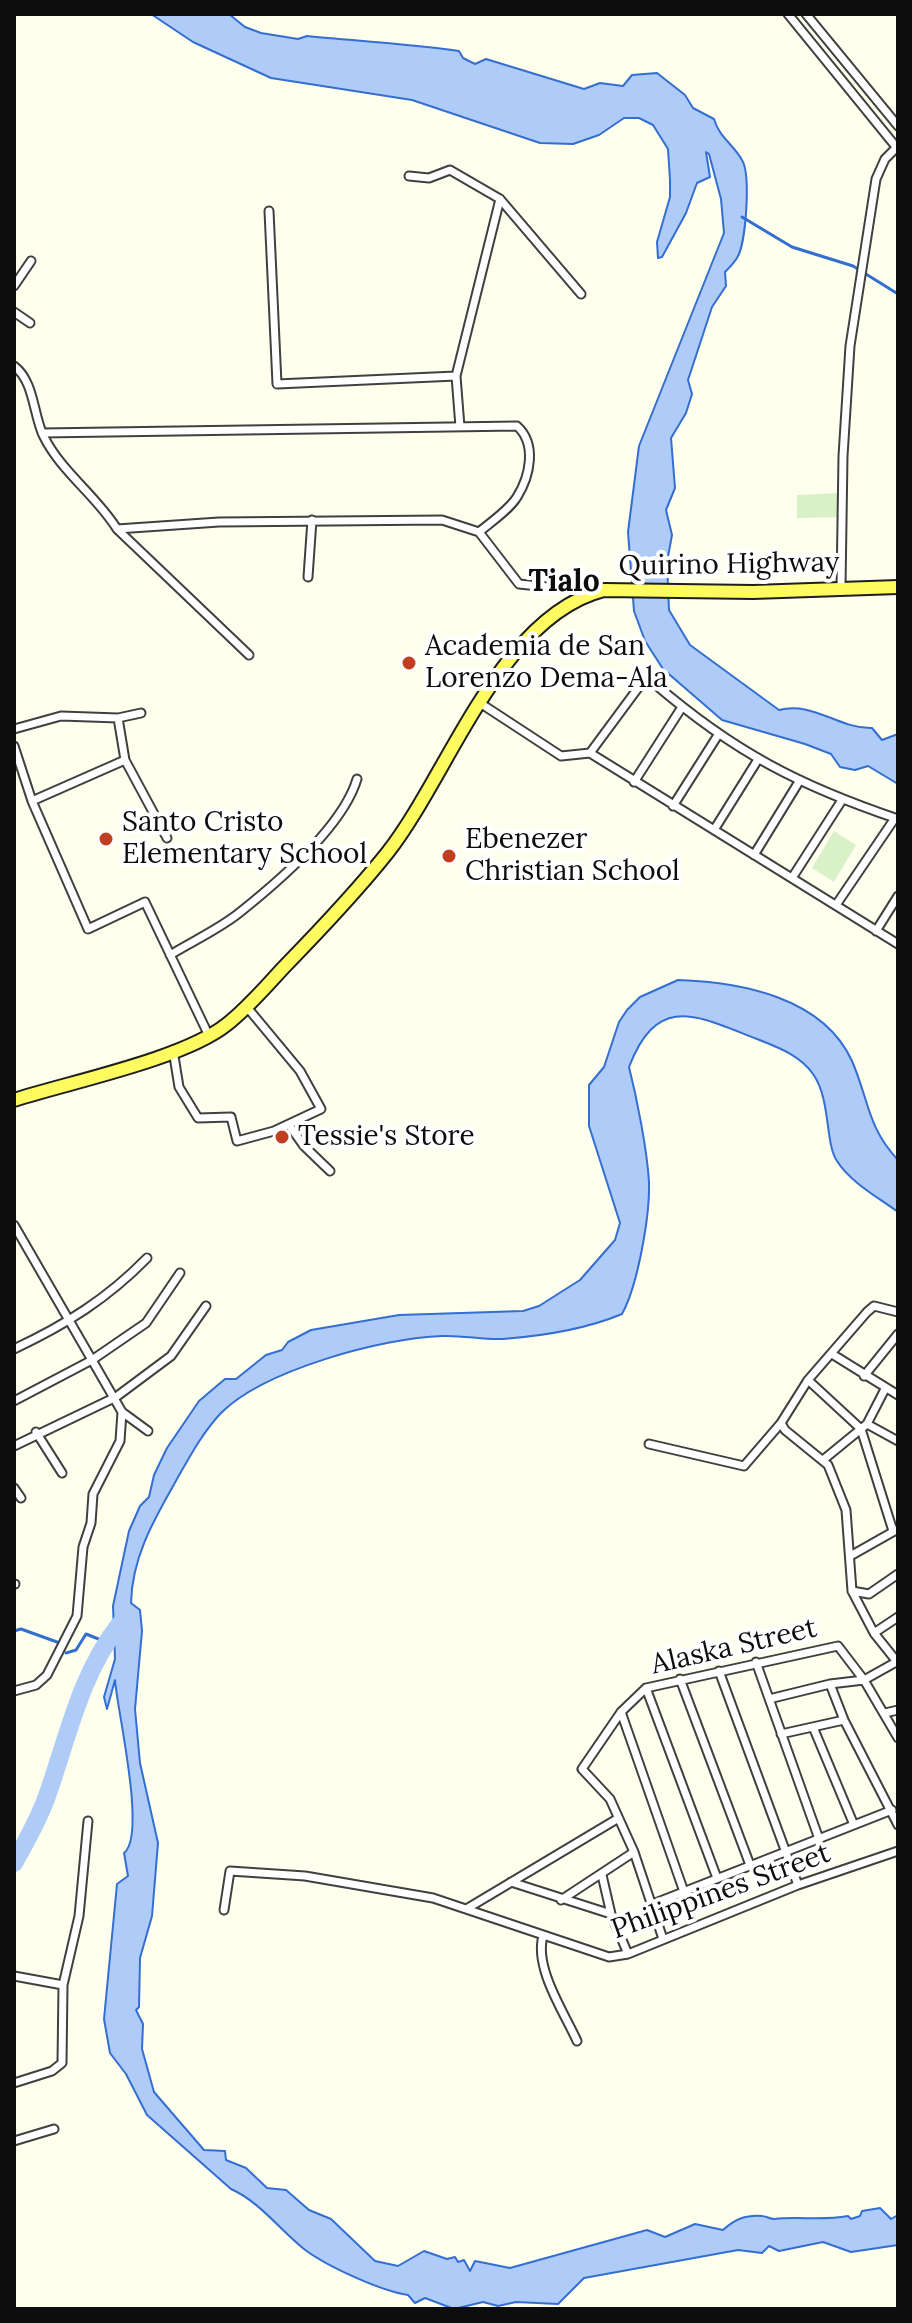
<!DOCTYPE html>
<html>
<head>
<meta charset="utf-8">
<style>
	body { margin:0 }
	#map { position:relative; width:912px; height:2323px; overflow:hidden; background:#feffec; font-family:Lora,serif }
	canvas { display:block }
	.frame { position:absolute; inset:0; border:16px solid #0d0d0d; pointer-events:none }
</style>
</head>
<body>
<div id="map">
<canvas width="912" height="2323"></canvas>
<div class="frame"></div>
</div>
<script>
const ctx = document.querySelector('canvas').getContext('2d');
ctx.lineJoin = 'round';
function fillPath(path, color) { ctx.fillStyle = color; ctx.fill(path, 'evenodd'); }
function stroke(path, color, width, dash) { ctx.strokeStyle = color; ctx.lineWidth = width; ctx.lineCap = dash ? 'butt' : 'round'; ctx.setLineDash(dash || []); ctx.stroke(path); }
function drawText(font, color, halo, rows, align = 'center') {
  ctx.font = font + ' Lora,serif'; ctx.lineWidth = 8; ctx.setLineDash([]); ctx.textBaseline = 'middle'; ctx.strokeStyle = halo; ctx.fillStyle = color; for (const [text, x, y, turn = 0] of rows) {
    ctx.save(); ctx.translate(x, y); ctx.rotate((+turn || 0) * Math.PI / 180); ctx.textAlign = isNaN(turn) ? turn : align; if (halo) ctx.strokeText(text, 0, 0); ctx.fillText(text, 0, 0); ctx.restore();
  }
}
fillPath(new Path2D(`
	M841,493L842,517L797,518V495Z
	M834,831L856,845L834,882L812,868Z`), '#d9f1c7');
const water = new Path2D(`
	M151,14H229L245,27L261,33L298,39L307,36C358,41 410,44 459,51L463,58L475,64L486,59L584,89L600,83L623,86L632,75L657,73L685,95L693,108L714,119C719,137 733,144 742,160C751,175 746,244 737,258C734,263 729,268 725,272L726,286L712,307L688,380L692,394L686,413L671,438L675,488L666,510L672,535L667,562L669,610L690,645L779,710C813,701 839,729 872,728L882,740L898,734V784L868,766L855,770L840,767L831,754L805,744L722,720L663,669L645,641L634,611L628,532L639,446L724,233L721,199L709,154L706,152L710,177L697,183L686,213L662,257L658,258L657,242L670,197V180L668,149L653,125L639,118H624L599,135L573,144L540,143L412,100L271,78L193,42Z
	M678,980C740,982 823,997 852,1061C869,1100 867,1127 898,1160V1212C879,1198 850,1182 837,1161C825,1144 831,1099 813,1074C800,1055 777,1047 757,1039C697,1016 658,992 629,1067C637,1099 647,1149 649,1182C650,1215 638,1285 622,1314C586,1329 542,1336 503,1339C483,1340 463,1335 442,1336C382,1338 264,1370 221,1413C203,1432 190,1456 177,1479C155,1518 132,1556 131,1603L140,1610L142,1631L135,1709L140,1763L158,1843L152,1916L140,1958L139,2007L136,2010L143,2024L142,2049L154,2092L204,2150L225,2151L226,2160L246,2168L267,2188L286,2190L309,2210L331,2219L375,2261L398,2266L424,2251L447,2259L455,2257L458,2262L464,2260L470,2271L475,2261L510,2268L647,2230L665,2237L695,2224L723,2230C735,2219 745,2215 762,2216C766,2216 770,2219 774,2219C800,2216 821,2221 848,2216L851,2219L860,2216L862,2211L880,2208L891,2219L898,2215V2245L851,2252L823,2242L779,2251L769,2246L762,2253L738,2250L584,2278L558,2304L516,2302L498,2306L483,2302L454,2309L425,2298L415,2303L408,2295C381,2291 326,2266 304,2249C279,2229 260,2202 231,2189L147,2115L126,2074L110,2053L104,2019L117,1884L128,1876L124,1853C147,1835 117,1710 115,1680L107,1709L104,1697L115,1659L113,1606L129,1531L140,1506L149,1497L154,1475L167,1448L199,1401L225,1379H236L266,1355L282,1350L288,1342L311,1330L399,1315L523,1311L539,1306L580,1280L615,1240L620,1223L589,1126V1085L604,1067L619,1022L627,1010L640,997Z`);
fillPath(water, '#afccf8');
stroke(water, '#346ed1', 2);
stroke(new Path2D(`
	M742,217L792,247L853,266L898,294
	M14,1631L21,1629L57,1642
	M66,1653L76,1650L86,1634L106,1642`), '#346ed1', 3);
stroke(new Path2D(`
	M14,1863C26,1842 39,1819 47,1796C68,1737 80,1675 119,1625`), '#afccf8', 18);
const minor = new Path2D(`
	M788,14L897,148
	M806,14L898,126
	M409,176L429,178L450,170L500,199L581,294
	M269,211L277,384L456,376L460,427
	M14,286L31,261
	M14,312L30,323
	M14,366C34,381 33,413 43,435C61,472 96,495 117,529
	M456,376L500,199
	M42,433L517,426C537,444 530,476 517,497C509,510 491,522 479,532
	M308,577L312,520
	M841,587L843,456L850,346L876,179L885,159L898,146
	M249,655L117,529L219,522L442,520L479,532L519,584L568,589L584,595
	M480,703L561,756L590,753L898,944
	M14,729L61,716L118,718
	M14,746L32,801L88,929L145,902L209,1036
	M590,753L644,680L655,684C734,752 800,786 898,819
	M125,760L167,838
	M634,782L682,707
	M32,801L125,760L118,718L141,713
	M673,806L718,735
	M714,830L757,761
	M754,855L800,780
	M792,878L842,800
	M836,905L895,818
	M876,931L898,896
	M170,955C193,941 219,929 239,913C278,882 343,826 357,779
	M173,1050L179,1087L198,1118L231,1117L237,1141L274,1131L321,1109L300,1071L246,1006
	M289,1125L304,1146L330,1171
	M14,1225L122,1412L148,1431
	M898,1312L874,1306L867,1312L808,1380L781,1423L785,1430L828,1465L846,1510L852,1591L874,1633L898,1663
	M14,1349C65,1325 107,1299 147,1258
	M832,1354L898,1395
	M864,1376L898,1334
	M808,1380L861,1429L893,1531
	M14,1401L92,1360L146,1323L180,1273
	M867,1424L898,1441
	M36,1432L62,1473
	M649,1444L744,1466L781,1423
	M14,1446L116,1397L171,1356L206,1306
	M823,1460L867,1424L885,1389
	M14,1488L21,1498
	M852,1555L898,1529
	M14,1584H15
	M852,1591L869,1594L898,1574
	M874,1633L898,1617
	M756,1662L819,1839
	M719,1671L798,1885
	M680,1679L750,1865
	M830,1684L844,1720L898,1825
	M646,1688L717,1878
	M14,1691L36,1685L47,1675L77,1616L83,1547L91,1523L93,1494L120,1441L122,1412
	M769,1699L830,1684L864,1680L898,1661
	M621,1712L683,1889
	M885,1713L898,1710
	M813,1727L854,1825
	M781,1734L844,1720
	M602,1875L611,1914L628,1954
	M511,1882L611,1914
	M561,1900L634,1852
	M650,1905L892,1810
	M468,1908L617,1819
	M224,1910L230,1871L305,1876L433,1898L609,1957L628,1954L798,1885L898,1851
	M543,1936C534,1968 564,2012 577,2041
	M663,1939L634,1852L610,1799L582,1769L621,1712L646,1688L838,1646L864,1680L898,1738
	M14,1976L63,1985
	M14,2083L52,2071L62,2063L63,1985L79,1916L88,1821
	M14,2141L54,2129`);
const primary = new Path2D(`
	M14,1100C70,1082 183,1059 226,1025C248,1008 267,985 286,965C321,929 357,891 388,852C449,774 500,616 604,590L753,592L898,587`);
stroke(minor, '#404040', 11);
stroke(primary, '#1e1e1e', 16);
stroke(minor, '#fff', 7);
stroke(primary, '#fdfb5f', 12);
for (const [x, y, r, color] of [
	[409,663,8,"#c13f21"],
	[106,839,8,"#c13f21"],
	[449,856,8,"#c13f21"],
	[282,1137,8,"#c13f21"]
]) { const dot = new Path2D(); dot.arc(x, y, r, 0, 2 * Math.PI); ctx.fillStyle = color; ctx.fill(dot); stroke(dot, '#fff', 3); }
drawText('28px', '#0d0d0d', '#fff', [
	["Quirino Highway",729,565,-1],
	["Alaska Street",734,1647,-13],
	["Philippines Street",721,1892,-20]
]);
drawText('28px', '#0d0d0d', '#fff', [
	["Academia de San",425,647],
	["Lorenzo Dema-Ala",425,679],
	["Santo Cristo",122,823],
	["Elementary School",122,855],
	["Ebenezer",465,840],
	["Christian School",465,872],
	["Tessie's Store",298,1137]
], 'left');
drawText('bold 30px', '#0d0d0d', '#fff', [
	["Tialo",564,582]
]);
</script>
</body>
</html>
